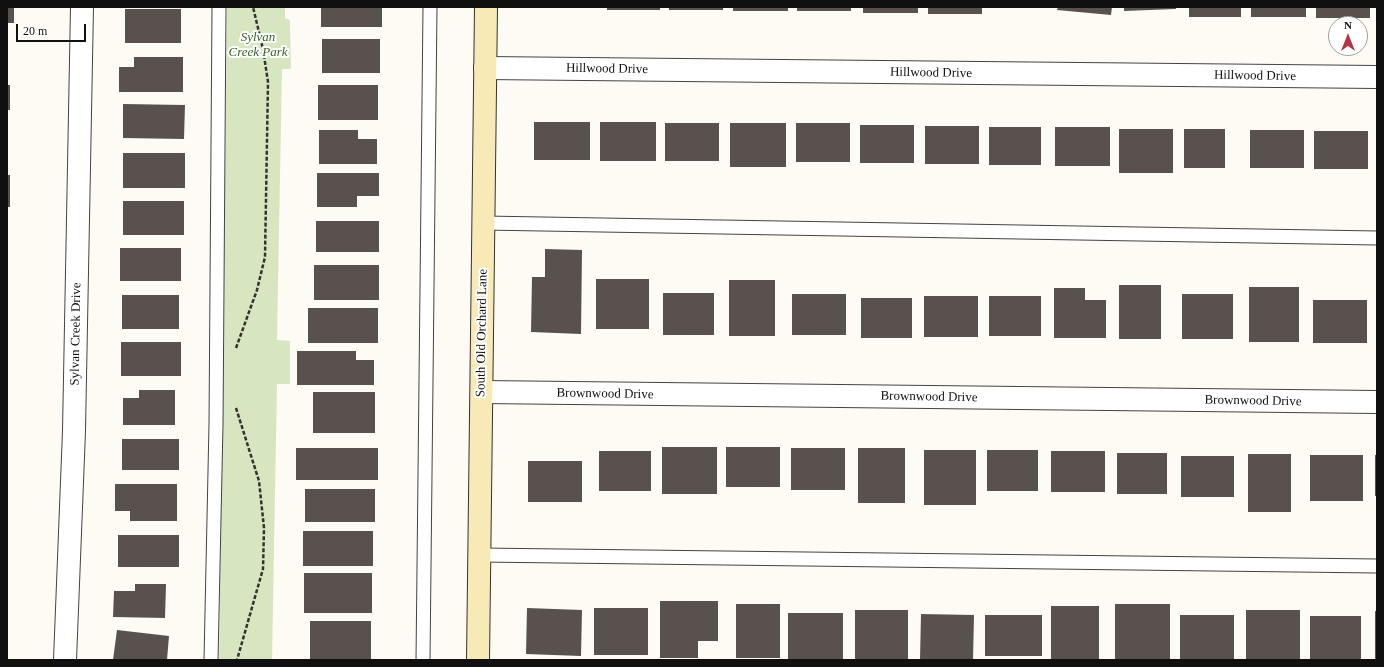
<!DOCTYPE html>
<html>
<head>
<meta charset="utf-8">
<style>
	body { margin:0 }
	#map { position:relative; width:1384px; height:667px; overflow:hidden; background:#fefbf4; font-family:"Times New Roman",serif }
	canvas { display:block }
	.frame { position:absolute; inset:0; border:8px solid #101010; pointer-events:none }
	.north { position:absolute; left:1328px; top:16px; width:40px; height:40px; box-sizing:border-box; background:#fff; border:1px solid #9f9f9f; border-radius:50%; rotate:0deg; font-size:11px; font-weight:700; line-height:16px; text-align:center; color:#101010 }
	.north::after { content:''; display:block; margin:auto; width:14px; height:18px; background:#b43446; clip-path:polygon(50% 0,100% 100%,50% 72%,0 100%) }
	.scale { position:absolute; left:16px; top:24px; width:70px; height:18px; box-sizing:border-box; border:2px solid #101010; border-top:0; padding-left:5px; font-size:12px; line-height:14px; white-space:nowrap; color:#101010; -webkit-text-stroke:3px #fff; paint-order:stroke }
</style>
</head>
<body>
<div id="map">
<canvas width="1384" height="667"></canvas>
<div class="frame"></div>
<div class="north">N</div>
<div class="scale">20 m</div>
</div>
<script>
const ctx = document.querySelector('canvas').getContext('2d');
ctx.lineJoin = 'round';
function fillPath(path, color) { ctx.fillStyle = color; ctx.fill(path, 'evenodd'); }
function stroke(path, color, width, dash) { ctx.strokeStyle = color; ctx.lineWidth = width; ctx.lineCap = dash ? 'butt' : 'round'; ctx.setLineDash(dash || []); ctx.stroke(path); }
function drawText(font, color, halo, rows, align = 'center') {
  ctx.font = font + ' "Times New Roman",serif'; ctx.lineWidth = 4; ctx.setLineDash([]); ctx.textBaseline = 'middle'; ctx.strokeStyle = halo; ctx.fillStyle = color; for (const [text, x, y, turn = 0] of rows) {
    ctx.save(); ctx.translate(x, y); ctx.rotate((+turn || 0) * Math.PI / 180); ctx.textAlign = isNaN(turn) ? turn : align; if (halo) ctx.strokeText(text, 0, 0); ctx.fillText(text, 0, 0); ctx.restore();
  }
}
fillPath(new Path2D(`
	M227,7H285V18L290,20L291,69H282L277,340L290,341V384H277L272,660H219Z`), '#d7e6c0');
fillPath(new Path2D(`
	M7,7H14V23H7Z
	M321,7H382V27H321Z
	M607,7H660V10H607Z
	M669,7H723V10H669Z
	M733,7H788V11H733Z
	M797,7H851V11H797Z
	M863,7H918V13H863Z
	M928,7H982V14H928Z
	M1058,7H1112L1111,15L1057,10Z
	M1124,7H1176V9L1124,11Z
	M1189,7H1241V17H1189Z
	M1251,7H1306V17H1251Z
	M1316,7H1370V18H1316Z
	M125,9H181V43H125Z
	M322,39H380V73H322Z
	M134,57H183V92H119V67H134Z
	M7,85H10V110H7Z
	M318,85H378V120H318Z
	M123,104L185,105L184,139L123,138Z
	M534,122H590V160H534Z
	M600,122H656V161H600Z
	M665,123H719V161H665Z
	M730,123H786V167H730Z
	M796,123H850V162H796Z
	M860,125H914V163H860Z
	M925,126H979V164H925Z
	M989,127H1041V165H989Z
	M1055,127H1110V166H1055Z
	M1119,129H1173V173H1119Z
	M1184,129H1225V168H1184Z
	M319,130H358V139H377V164H319Z
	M1250,130H1304V168H1250Z
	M1314,131H1368V169H1314Z
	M123,153H185V188H123Z
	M317,173H379V196H357V207H317Z
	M7,175H10V207H7Z
	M123,201H184V235H123Z
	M316,221H379V252H316Z
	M120,248H181V281H120Z
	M545,249L582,250L581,334L531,332L532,277H545Z
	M314,265H379V300H314Z
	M596,279H649V329H596Z
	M729,280H775V336H729Z
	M1119,285H1161V339H1119Z
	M1249,287H1299V342H1249Z
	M1054,288H1085V300H1106V338H1054Z
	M663,293H714V335H663Z
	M792,294H846V335H792Z
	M1182,294H1233V339H1182Z
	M122,295H179V329H122Z
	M924,296H978V337H924Z
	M989,296H1041V336H989Z
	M861,298H912V338H861Z
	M1313,300H1367V343H1313Z
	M308,308H378V343H308Z
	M121,342H181V376H121Z
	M297,351H356V360H374V385H297Z
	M139,390H175V425H123V398H139Z
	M313,392H375V433H313Z
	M122,439H179V470H122Z
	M662,447H717V494H662Z
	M726,447H780V487H726Z
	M296,448H378V480H296Z
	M791,448H845V490H791Z
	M858,448H905V503H858Z
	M924,450H976V505H924Z
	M987,450H1038V491H987Z
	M599,451H651V491H599Z
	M1051,451H1105V492H1051Z
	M1117,453H1167V494H1117Z
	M1248,454H1291V512H1248Z
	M1310,455H1363V501H1310Z
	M1375,455H1377V496H1375Z
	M1181,456H1234V497H1181Z
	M528,461H582V502H528Z
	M115,484H177V521H130V511H115Z
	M305,489H375V522H305Z
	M303,531H373V566H303Z
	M118,535H179V567H118Z
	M304,573H372V613H304Z
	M135,584H166L165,618L113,617L114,591H135Z
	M660,601H718V641H698V658H660Z
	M736,604H780V658H736Z
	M1115,604H1170V660H1115Z
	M1051,606H1099V660H1051Z
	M527,608L582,610L581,656L526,654Z
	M594,608H648V655H594Z
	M855,610H908V660H855Z
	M1246,610H1300V660H1246Z
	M1375,611H1377V660H1375Z
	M788,613H843V660H788Z
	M921,614L974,615L973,660L920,659Z
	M985,615H1042V656H985Z
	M1180,615H1234V660H1180Z
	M1310,616H1361V660H1310Z
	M310,621H371V660H310Z
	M117,630L169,636L167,660H113Z`), '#58514d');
const lane = new Path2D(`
	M483,223L1377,238
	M480,555L1377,566
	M211,660L216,424L219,7
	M423,660L430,7`);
const street = new Path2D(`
	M485,68L1377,77
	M482,392L1377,402
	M65,660L74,431L82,7`);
const secondary = new Path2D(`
	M478,660L486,7`);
stroke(lane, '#434343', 15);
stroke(street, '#434343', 24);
stroke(secondary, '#323232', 24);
stroke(new Path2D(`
	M236,348L257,290L265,257L268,82L263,49L253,7
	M236,408L259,481L264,528L263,569L237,660`), '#323232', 2.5, [4, 2]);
stroke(lane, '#fff', 13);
stroke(street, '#fff', 22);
stroke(secondary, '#f7eab6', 22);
drawText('italic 13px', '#386326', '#fff', [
	["Sylvan",258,38],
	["Creek Park",258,53]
]);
drawText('13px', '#101010', '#fff', [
	["Hillwood Drive",607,69,1],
	["Hillwood Drive",931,73,1],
	["Hillwood Drive",1255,76,1],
	["South Old Orchard Lane",482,333,-89],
	["Sylvan Creek Drive",76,334,-89],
	["Brownwood Drive",605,394,1],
	["Brownwood Drive",929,397,1],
	["Brownwood Drive",1253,401,1]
]);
</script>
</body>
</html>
